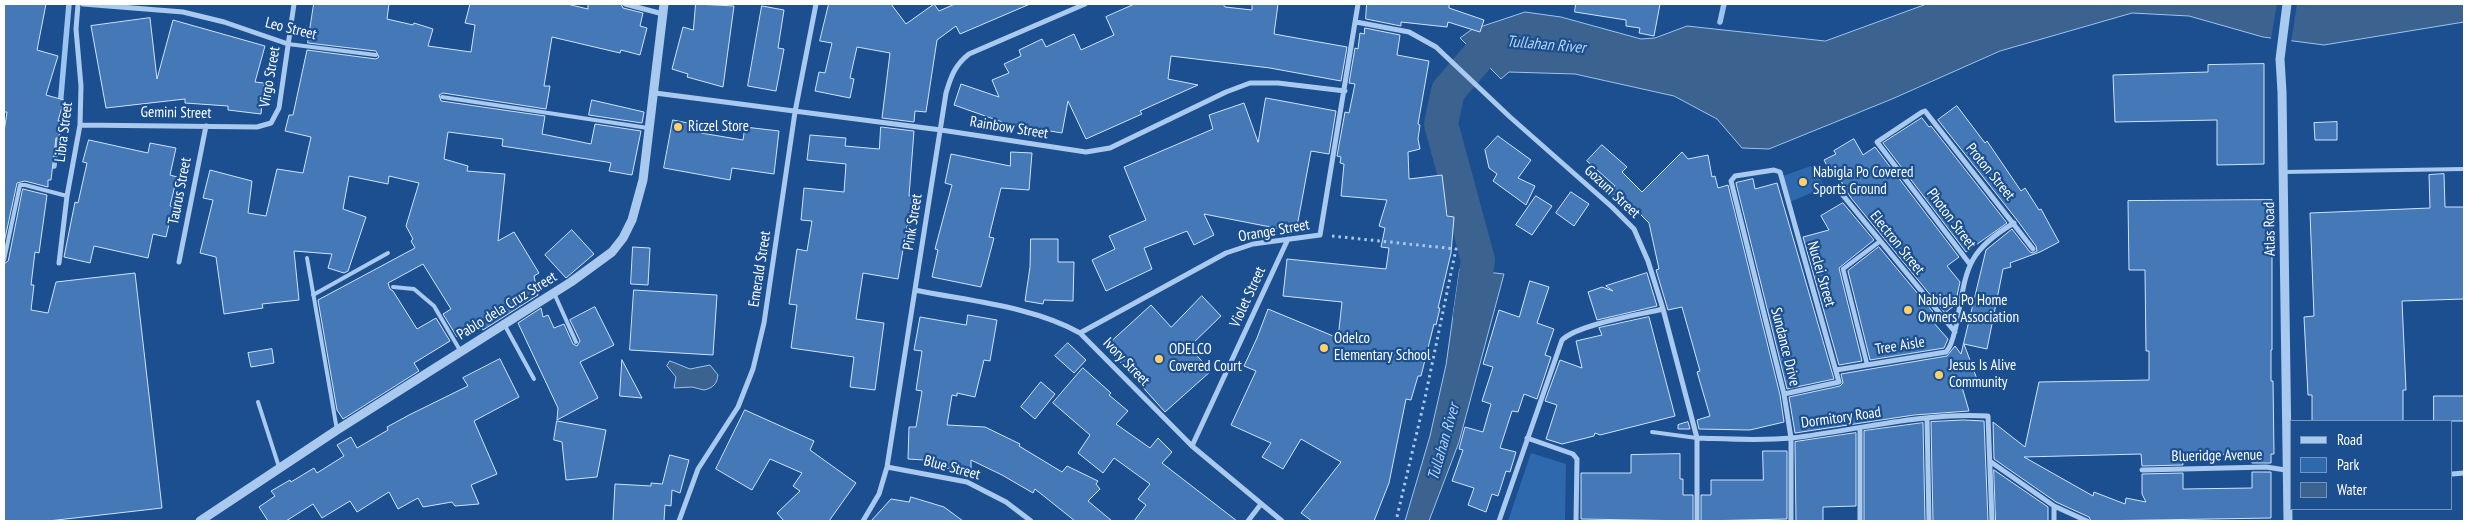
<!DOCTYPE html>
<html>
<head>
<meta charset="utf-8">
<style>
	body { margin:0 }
	#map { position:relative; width:2468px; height:525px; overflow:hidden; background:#1b4f8f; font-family:"PT Sans Narrow",sans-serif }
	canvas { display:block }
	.frame { position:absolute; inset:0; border:5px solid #fff; pointer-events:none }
	.legend { position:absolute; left:2290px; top:420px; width:162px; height:90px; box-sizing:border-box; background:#1b4f8f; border:1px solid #7695bc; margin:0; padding:6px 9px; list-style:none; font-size:15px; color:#fff }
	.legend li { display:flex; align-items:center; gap:10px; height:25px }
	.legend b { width:25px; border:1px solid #7695bc }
</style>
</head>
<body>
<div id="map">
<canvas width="2468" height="525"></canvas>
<div class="frame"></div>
<ul class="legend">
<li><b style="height:6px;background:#a9c9ee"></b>Road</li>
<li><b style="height:14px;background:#2e69ad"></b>Park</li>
<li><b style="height:14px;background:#3c6290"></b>Water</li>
</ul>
</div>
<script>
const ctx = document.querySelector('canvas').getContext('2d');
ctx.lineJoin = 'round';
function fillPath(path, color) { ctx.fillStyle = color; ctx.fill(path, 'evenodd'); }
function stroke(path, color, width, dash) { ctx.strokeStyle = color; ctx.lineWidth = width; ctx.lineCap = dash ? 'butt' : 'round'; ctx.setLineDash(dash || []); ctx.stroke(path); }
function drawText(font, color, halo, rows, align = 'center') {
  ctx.font = font + ' "PT Sans Narrow",sans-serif'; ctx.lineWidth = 4.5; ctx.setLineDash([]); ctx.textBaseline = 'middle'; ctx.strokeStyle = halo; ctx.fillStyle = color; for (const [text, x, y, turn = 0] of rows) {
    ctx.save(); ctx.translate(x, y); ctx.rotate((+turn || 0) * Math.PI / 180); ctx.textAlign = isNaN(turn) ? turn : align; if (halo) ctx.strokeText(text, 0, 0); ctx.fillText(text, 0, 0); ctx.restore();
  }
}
fillPath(new Path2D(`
	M1811,166L1825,187L1790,202L1783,176Z
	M1531,453L1566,464L1565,521H1508Z`), '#2e69ad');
const water = new Path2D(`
	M1927,4H2464V22L2324,45L2263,37L2189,16L2132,13L2000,51L1892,99L1769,149L1742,148L1717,119L1674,96L1575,74L1509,72L1501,79L1460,38L1471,30L1525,12L1561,17L1641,39L1655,38L1687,26L1825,41Z
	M1460,269L1504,274L1459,442L1429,521H1405L1430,436L1446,365Z
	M670,361L690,369L710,365L718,375C717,384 713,388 704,390L692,387L674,388L676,377L667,366Z`);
fillPath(water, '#3c6290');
stroke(water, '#9cc4f0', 1);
fillPath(new Path2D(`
	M2277,4H2297L2291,43L2271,39Z`), '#1b4f8f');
stroke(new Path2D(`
	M1720,22L1724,4
	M60,107L69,4
	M54,166L57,131`), '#9cc4f0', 5.5);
stroke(new Path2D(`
	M1470,316L1478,260L1441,124L1448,91L1488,45L1500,40L1517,42`), '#3c6290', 34);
const building = new Path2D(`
	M4,4H46L37,50L58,56L46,95L64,100L58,121H61L59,138H56L51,180H48V187L25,181L17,183L4,243V132L7,112H4Z
	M314,4H389L387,19L413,25L414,23L433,29L428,46L471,52L475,25L465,23L470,4H567L588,9V4H621L623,8L643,13L640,26L647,28L640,55L621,50L620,53L552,37L544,86H550L546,109L443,93L439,95L441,101L545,116L542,134L591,144L595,124L641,131L632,175L609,171L611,163L607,162L502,146L503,139L448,132L444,159L468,166L467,171L505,174L498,241L514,232L539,273L534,276L538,295L483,330L479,322L457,337L443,314L451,309L423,264L388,283L390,289L393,291L417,329L436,318L450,341L414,363L419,371L343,419L337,410L318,300L415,248L411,241L413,239L406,226L419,183L389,176L388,184L349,176L343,209L366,217L348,271L344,273L328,268L332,254L294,251L299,300L262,304L263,308L224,314L216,257L200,253L213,200L203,198L210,170L252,181L248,213L266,216L277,169L303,173L311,137L285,131L289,115H293L307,50L376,59L379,57L376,51L308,43Z
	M696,4L734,6L723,87L687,77L688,74L672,69L683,27L693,30Z
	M829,4H891L906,24L934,4L939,11L955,4H1030L960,34L956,26L937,40L926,112L915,111L914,122L882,118L890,53L857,47L850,78L854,79L850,98L815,91L819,72L825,73L832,43L820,41Z
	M1135,4H1223L1225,7L1252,10V4H1278L1274,34L1347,47L1341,81L1270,68L1171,56L1168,79L1198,85L1140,111L1142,114L1086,139L1068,101L1062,133L1008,124L954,105L961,84L999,97L992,80L1009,73L1004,64L1021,56L1019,50L1042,39L1046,47L1074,34L1081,50L1114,35L1106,17Z
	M1367,4H1449V8L1484,20L1480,32L1448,22L1447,27L1401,22V26L1366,19Z
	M1576,4H1660L1654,36L1639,33L1640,28L1626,26V20L1575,12Z
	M762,6L784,10L778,48L784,49L776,91L748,86Z
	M150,18L157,79L173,20L265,46L255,82L264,83L261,114L228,110V106L185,103V99L106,108L91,26Z
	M1365,28L1400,35L1397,55L1429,61L1418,124L1420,125L1418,139L1420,149L1408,152L1409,179L1442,175L1447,216L1454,217L1451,253L1438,308H1440L1436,325L1434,324L1421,376H1418L1411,400L1406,399L1389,483L1374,521H1312L1301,513L1341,462L1301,439L1283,469L1262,457L1271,443L1231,425L1256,371L1244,366L1257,338L1268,309L1338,338L1342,302L1283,296L1287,259L1386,269L1389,248L1381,247L1385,228L1379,226L1387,200L1341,196L1344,164L1340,163L1341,157L1337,156L1345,112L1349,113L1355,84L1349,83L1355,48L1358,49L1360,33L1364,34Z
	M2264,64V164L2217,165V120L2115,122L2113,75L2208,72V65Z
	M1266,98L1336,111L1329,154L1311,151L1296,232L1204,214L1214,235L1194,245L1187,231L1144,248L1152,269L1106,291L1092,260L1115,249L1109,236L1146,220L1124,167L1213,129L1209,115L1244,103L1258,142Z
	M592,100L644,112L642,123L589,115Z
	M1957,106L1985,143L1987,141L2021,191L2025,188L2039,210L2041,209L2059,242L2040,252L2010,263L2011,267L2003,269L1987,349L1964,344L1978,382L1962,387L1969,411L1914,415L1795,433L1789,397L1840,386L1843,383L1841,374L1947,356L1955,346L1961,354L1986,250L2012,229L2030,252L2033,253L2037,251L2036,246L2017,220L1938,120Z
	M1922,118L1929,127L1931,126L2007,223L1966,252L1883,143Z
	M673,120L703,126L701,133L743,140L745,127L779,131L774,174L732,168L730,180L664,168Z
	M2337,122V140H2315L2314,123Z
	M881,127L914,131L909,196H912L910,226H907L898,279L863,273L856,319L884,323L875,390L850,387L854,357L791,348L797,305L789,304L797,249L807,251L812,221L801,220L804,188L844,192L846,164L807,160L810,135L846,138L845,146L879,149Z
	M1498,136L1531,160L1518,178L1535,186L1526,205L1493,181L1497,174L1489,168L1485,150Z
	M1854,139L1863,155L1875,147L1959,257L1947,266L1960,282L1955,305L1945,313L1851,198L1836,173L1832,175L1824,160L1836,154L1834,151Z
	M89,140L148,153L150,143L176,148L170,175L177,177L170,206L173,207L166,237L153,234L148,258L94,246L90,263L64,257L75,202L78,203L87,163L83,162Z
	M1602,145L1627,167L1622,172L1642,192L1682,152L1688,159L1708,155L1712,177L1715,176L1718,188L1728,185L1780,395L1784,422L1750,430L1699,429L1697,420L1710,416L1697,372L1700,371L1682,307L1668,310L1656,270L1659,269L1649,223L1627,201L1623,206L1608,193L1615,186L1587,161Z
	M1011,152L1032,153L1029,190L1001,188L989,237L994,238L981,287L932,277L938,250L935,249L952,185L945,183L951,154L1010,166Z
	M2444,174L2445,207H2464V299L2402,301L2406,390H2403V421H2312V395H2308L2304,317L2314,316L2310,213L2430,208L2429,175Z
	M1753,179L1755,189L1777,183L1834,379L1787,389L1736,183Z
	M23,189L47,195L39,253L35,252L31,285H34L31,310L48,313L56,282L135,273L162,508L48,521H4V264L8,261Z
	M1571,192L1589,204L1574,226L1556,213Z
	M1536,196L1552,206L1532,235L1516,225Z
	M2272,200V350H2271V381H2273L2274,454H2271V463H2252V454L2182,455L2183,465L2142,466L2141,454L2024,457L2093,496L2094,492L2125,504L2126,498L2146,502L2142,494V474L2183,473V489L2252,488V472H2271V518L2091,521L2089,517L2056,502L1994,459L1993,422L2025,447L2039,382L2149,380V351H2146L2145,270H2129L2128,201Z
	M1843,203L1874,240L1839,268L1862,361L1839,365L1803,237L1829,230L1821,216Z
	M572,230L594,254L566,278L545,255Z
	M1031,239H1058V262H1074L1073,301L1044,300L1043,304L1025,301L1030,267Z
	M633,247L650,248L648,285L631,284Z
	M1879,247L1938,318L1933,322L1948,339L1944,348L1870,360L1848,271Z
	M1647,273L1657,306L1597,320L1588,292L1602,287L1613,291L1606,286Z
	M1530,281L1549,287L1537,323L1554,329L1545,355L1551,357L1537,399L1524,394L1518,412L1512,411L1500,448L1516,452L1510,472L1506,471L1498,496L1492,494L1486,512L1468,505L1474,488L1452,481L1463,450L1459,449L1465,427L1483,432L1491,404L1482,401L1493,367L1483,364L1499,310L1519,317Z
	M634,290L717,295L713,355L630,350Z
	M1202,296L1221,316L1189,347L1211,371L1165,412L1106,346L1151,305L1171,327Z
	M595,307L614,345L580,362L598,398L557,420L558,408L518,323L541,308L543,317L548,315L554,328L564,324L573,344L577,346L580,341L570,320Z
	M968,315L997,320L990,361L984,360L975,397L957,393V396L952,395L947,425L985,427L1020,444L1019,446L1062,472L1067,466L1098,481L1096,484L1100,489L1088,501L1112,521H1075L1035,489L1033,493L1002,475L971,460V470L941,468V461L908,459L909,427H916L922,391L916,390L922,351L914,350L920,317L966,325Z
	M1649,317L1675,416L1600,435L1595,433L1594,436L1562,444L1546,439L1557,405L1545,401L1560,360L1582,368L1576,341L1602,335L1599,328Z
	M1068,343L1086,360L1074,373L1055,356Z
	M272,349L274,363L251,367L248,353Z
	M500,359L519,397L474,421L497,474L471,485L479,504L455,506L452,502L423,507L418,498L398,509L389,492L357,512L350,501L322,518L313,504L286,521H268L259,507L275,496L271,491L290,480L291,482L314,468L317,473L344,456L337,445L351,437L357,448L388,430L387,427L409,415L468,386L463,378Z
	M622,360L642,398L620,396Z
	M1083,368L1111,393L1109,395L1128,411L1116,424L1150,448L1158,438L1172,452L1162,463L1237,521H1134L1146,505L1138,499L1150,484L1114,458L1103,473L1078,453L1090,435L1053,403Z
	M1041,382L1055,394L1035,419L1021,407Z
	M2434,396H2464V421H2434Z
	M745,410L814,441L810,450L856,483L829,521H784L777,513L800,491L793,486L802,473L770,459L752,490L716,469Z
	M1964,420L1984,421L1988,521H1933L1931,422Z
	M557,421L606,430L597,477L566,480L562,442L554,440Z
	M1688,422L1690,429H1678V425Z
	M1923,423L1925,521H1864V431Z
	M1856,433V506L1823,507V521H1796L1795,442Z
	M1763,451H1787V519L1701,521V495H1711V480H1763Z
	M1680,454V479H1683V495H1693V521L1581,519V473H1631V455Z
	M670,455L689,460L680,493L672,490L671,506L665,505L664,521H613L615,484L651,486V483L662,484Z
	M1994,470L2048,507V521H1996Z
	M911,497L944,507L963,521H871L891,499L909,502Z`);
fillPath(building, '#4478b7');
stroke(building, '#cfe3fa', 1);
stroke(new Path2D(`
	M1332,236L1456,249L1425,398L1396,521`), '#a9c9ee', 3, [2.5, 4]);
stroke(new Path2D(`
	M288,44L376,55
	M442,97L648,128
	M2283,172L2464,169
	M307,258L337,430
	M4,260L20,185H25L67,196
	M393,287L414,289L434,306L461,352
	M554,293L576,342
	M313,295L388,253
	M504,324L534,379
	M258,402L279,467
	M1652,432L1697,438`), '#a9c9ee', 4);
stroke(new Path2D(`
	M1867,364L1843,269L1879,242`), '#a9c9ee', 4.5);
stroke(new Path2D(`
	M83,4L183,12L224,22L288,44
	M625,4L663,14
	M1356,22L1409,32L1436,47L1510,117L1612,207L1634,229L1648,261L1663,309L1697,438V521
	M655,93L941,130L1086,152L1110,148L1226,92L1250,83H1278L1345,91
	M80,125L257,127L271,123L279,108L294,4
	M1841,193L1955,332
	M179,262L206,126
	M59,263L67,196L80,125L81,86L76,29L78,4
	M1969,263L1877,142L1922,112L1925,111L2033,249
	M915,290C968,301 1032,306 1080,333L1192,446L1282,521
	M1080,333L1226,253L1253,244L1320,235L1358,4
	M1836,370L1946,352C1952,346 1954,334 1956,326C1967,272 1963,253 2014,223
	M1784,394L1839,382L1780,172L1774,170L1735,176L1731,181L1784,394L1791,438V521
	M1927,418L1929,521
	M1860,429V521
	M1527,438L1573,454L1577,459L1576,521
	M1697,438C1729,439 1760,441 1792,438C1857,430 1923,412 1988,416L1992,521
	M1192,446L1288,239
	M1991,462L2054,506L2087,521
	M887,467L967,482L1006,502L1031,521
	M2142,470L2266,467L2292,471
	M2452,474L2464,473
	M2054,506V521
	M679,521L698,469L738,407L753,369L764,323L795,112L816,4
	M863,521L879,494L887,467L946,93C951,76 955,65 969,54L1085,4
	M1248,521L1261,504
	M1499,521L1562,340C1579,324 1638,315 1663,309`), '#a9c9ee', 5);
stroke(new Path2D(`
	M2287,4L2280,59L2282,92L2288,521
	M200,521L337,430L571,282L612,252L623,238L632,220L643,180L664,4`), '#a9c9ee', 9);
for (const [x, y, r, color] of [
	[678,127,5,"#ffd166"],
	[1803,182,5,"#ffd166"],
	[1908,310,5,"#ffd166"],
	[1324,348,5,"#ffd166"],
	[1159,359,5,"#ffd166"],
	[1939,375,5,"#ffd166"]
]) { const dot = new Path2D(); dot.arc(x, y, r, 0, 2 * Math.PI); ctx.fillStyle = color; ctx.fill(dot); stroke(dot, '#1b4f8f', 2); }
drawText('15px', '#fff', '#1b4f8f', [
	["Leo Street",291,29,14],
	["Virgo Street",270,77,-80],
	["Gemini Street",176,113,1],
	["Rainbow Street",1009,128,9],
	["Libra Street",64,132,-83],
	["Proton Street",1990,172,51],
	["Taurus Street",180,191,-79],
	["Gozum Street",1612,192,43],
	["Photon Street",1951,219,53],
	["Pink Street",913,222,-81],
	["Atlas Road",2270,229,-91],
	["Orange Street",1274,231,-10],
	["Electron Street",1897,243,51],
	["Emerald Street",760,269,-81],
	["Nuclei Street",1821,274,74],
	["Violet Street",1248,297,-65],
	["Pablo dela Cruz Street",507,306,-32],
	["Tree Aisle",1900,346,-9],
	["Sundance Drive",1785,347,76],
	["Ivory Street",1126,362,46],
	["Dormitory Road",1841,418,-8],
	["Blueridge Avenue",2217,456,-1],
	["Blue Street",952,468,15]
]);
drawText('15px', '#fff', '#1b4f8f', [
	["Riczel Store",688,127],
	["Nabigla Po Covered",1813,173],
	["Sports Ground",1813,190],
	["Nabigla Po Home",1918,301],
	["Owners Association",1918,318],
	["Odelco",1334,339],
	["Elementary School",1334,356],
	["ODELCO",1169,350],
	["Covered Court",1169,367],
	["Jesus Is Alive",1949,366],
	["Community",1949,383]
], 'left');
drawText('italic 16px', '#b5d3f5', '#1b4f8f', [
	["Tullahan River",1546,45,5],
	["Tullahan River",1444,442,-74]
]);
</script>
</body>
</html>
